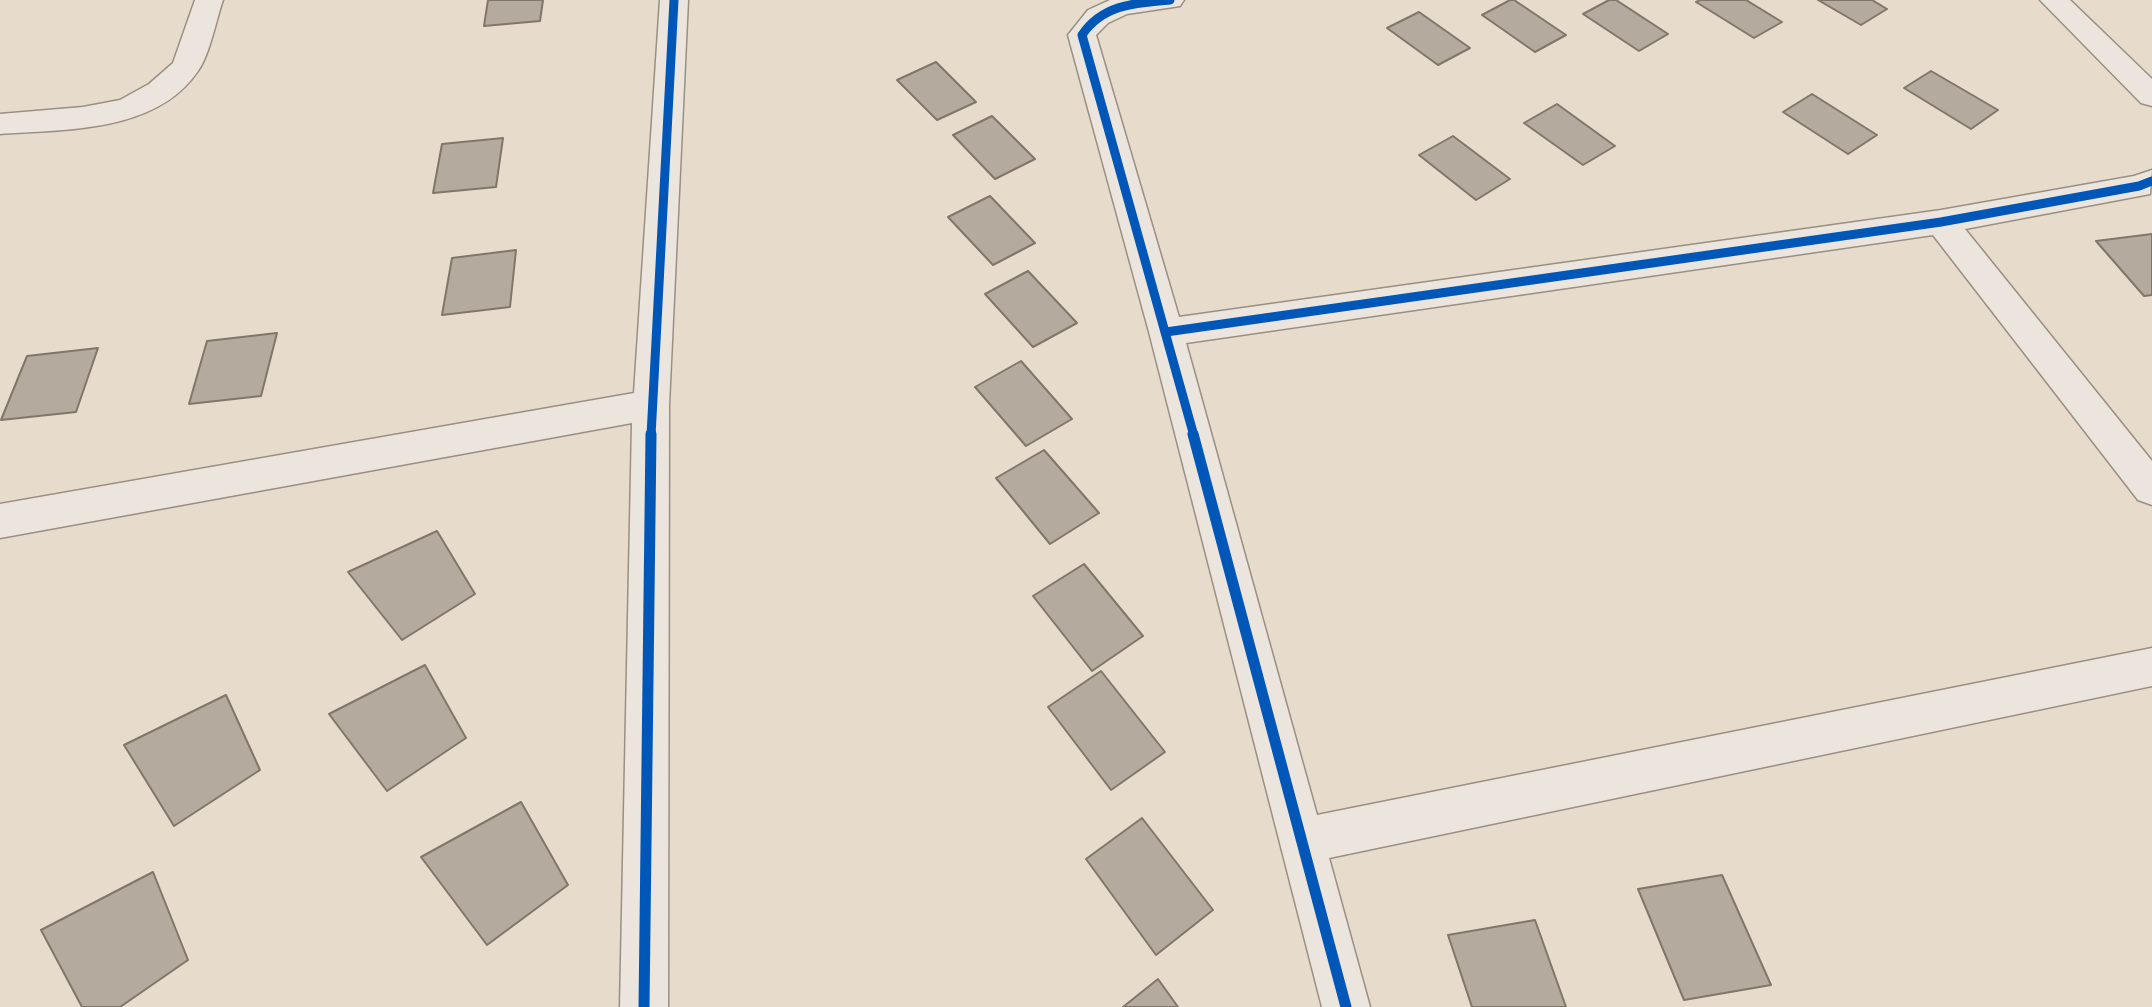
<!DOCTYPE html>
<html>
<head>
<meta charset="utf-8">
<style>
	body { margin:0 }
	canvas { display:block; background:#e7dbcb }
</style>
</head>
<body>
<canvas width="2152" height="1007"></canvas>
<script>
const ctx = document.querySelector('canvas').getContext('2d');
ctx.lineJoin = 'round';
function fillPath(path, color) { ctx.fillStyle = color; ctx.fill(path, 'evenodd'); }
function stroke(path, color, width, dash) { ctx.strokeStyle = color; ctx.lineWidth = width; ctx.lineCap = dash ? 'butt' : 'round'; ctx.setLineDash(dash || []); ctx.stroke(path); }
const building = new Path2D(`
	M488,0H543L540,21L484,26Z
	M1510,0H1514L1566,35L1535,52L1482,15Z
	M1609,0H1616L1668,34L1639,51L1583,14Z
	M1700,0H1746L1782,22L1754,38L1696,2Z
	M1818,0H1872L1887,9L1861,25Z
	M1419,12L1470,48L1438,65L1387,28Z
	M936,62L976,102L937,120L897,80Z
	M1931,71L1998,110L1971,129L1904,88Z
	M1812,94L1877,135L1848,154L1783,112Z
	M1557,104L1615,146L1583,165L1524,123Z
	M992,116L1035,159L995,179L953,135Z
	M1453,136L1510,179L1476,200L1419,155Z
	M503,138L496,187L433,193L442,144Z
	M990,196L1035,243L993,265L948,217Z
	M2152,234V295L2144,296L2096,241Z
	M516,250L510,307L442,315L452,258Z
	M1028,271L1077,323L1033,347L985,294Z
	M277,333L261,396L189,404L207,341Z
	M98,348L76,412L1,420L27,356Z
	M1021,361L1072,419L1026,446L975,387Z
	M1044,450L1099,513L1050,544L996,478Z
	M437,531L475,594L402,640L348,572Z
	M1084,564L1143,636L1092,671L1033,596Z
	M425,665L466,738L387,791L329,714Z
	M1101,671L1165,752L1111,790L1048,707Z
	M226,695L260,770L174,826L124,745Z
	M521,802L568,885L487,945L421,857Z
	M1142,818L1213,910L1156,955L1086,859Z
	M153,872L188,960L120,1007H82L41,930Z
	M1722,875L1771,985L1684,1000L1638,889Z
	M1535,920L1566,1007H1472L1448,935Z
	M1158,979L1178,1007H1123Z`);
fillPath(building, '#b4ab9e');
stroke(building, '#80766a', 2);
const minor = new Path2D(`
	M195,0H223C216,20 210,54 198,71C156,133 66,129 0,134V114L83,107L120,100L149,84L173,63Z
	M660,0H688L669,405L668,1007H620L632,423L0,538V504L634,393Z
	M1110,0H1184L1180,6L1127,14L1108,23L1096,35L1179,317L1941,210L2134,176L2152,170L2150,194L1965,229L2152,461V505L2138,500L1933,235L1186,343L1317,815L2152,648V686L1329,858L1370,1007H1322L1149,332L1068,35L1088,10Z
	M2040,0H2070L2152,79V106L2141,103Z`);
stroke(minor, '#999083', 3);
fillPath(minor, '#ebe5de');
stroke(new Path2D(`
	M1170,0C1136,3 1103,4 1082,35L1194,436
	M1166,332L1941,222L2139,186L2152,181
	M651,436L674,0`), '#0057b8', 9);
stroke(new Path2D(`
	M1193,434L1346,1007
	M644,1007L651,434`), '#0057b8', 11);
</script>
</body>
</html>
